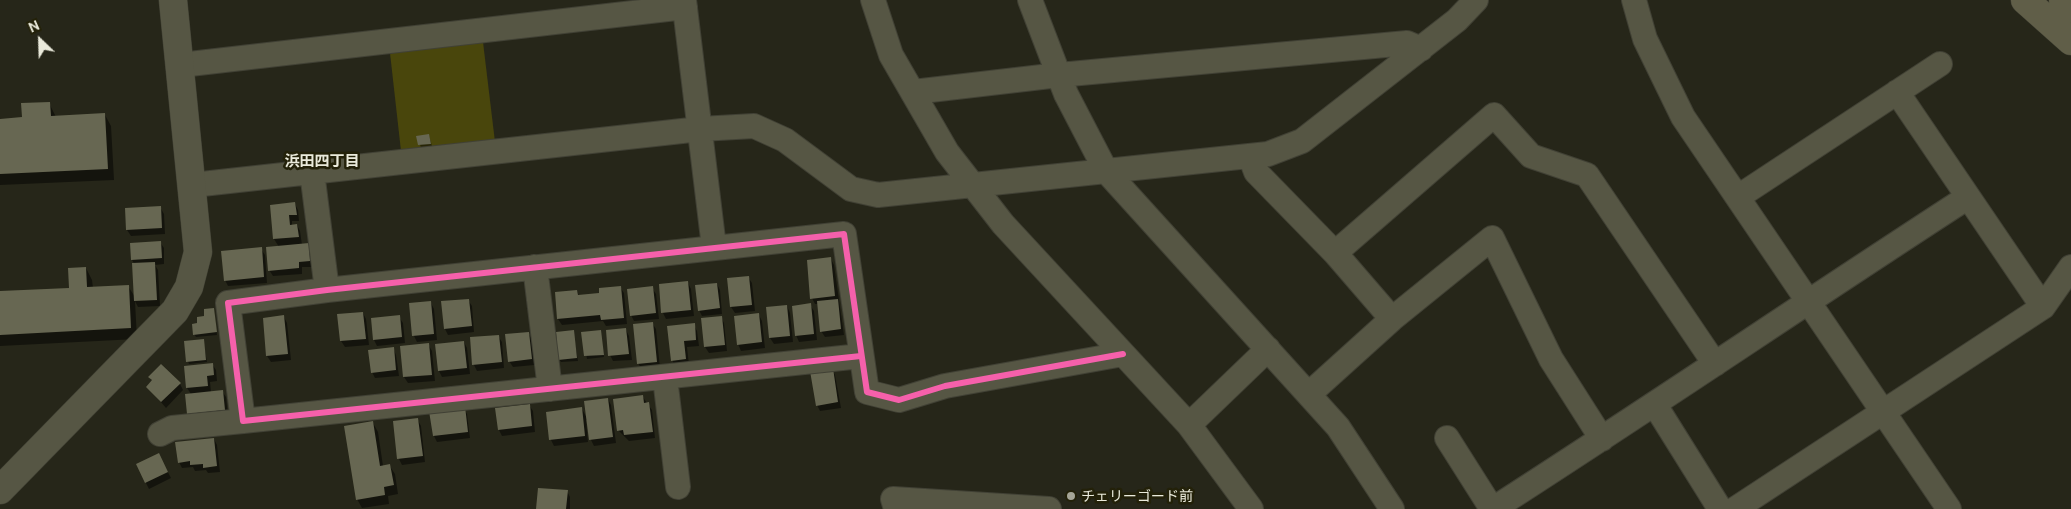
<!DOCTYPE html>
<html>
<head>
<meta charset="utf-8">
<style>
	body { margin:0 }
	#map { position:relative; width:2071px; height:509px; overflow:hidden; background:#262619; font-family:Ubuntu,sans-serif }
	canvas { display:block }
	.north { position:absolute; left:15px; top:15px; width:50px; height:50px; -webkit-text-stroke:4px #232109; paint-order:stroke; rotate:336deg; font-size:14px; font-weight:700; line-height:20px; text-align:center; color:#eaeadb }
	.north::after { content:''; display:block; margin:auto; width:18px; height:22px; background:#eaeadb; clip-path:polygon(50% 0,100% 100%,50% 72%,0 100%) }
</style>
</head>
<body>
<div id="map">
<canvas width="2071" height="509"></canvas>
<div class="north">N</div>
</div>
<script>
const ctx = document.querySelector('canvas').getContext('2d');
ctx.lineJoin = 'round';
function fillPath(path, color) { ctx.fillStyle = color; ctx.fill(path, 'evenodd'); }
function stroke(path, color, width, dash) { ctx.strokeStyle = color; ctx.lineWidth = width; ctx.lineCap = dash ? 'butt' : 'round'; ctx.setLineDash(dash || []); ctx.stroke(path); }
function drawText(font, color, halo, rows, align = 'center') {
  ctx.font = font + ' Ubuntu,"Noto Sans JP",sans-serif'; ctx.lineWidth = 5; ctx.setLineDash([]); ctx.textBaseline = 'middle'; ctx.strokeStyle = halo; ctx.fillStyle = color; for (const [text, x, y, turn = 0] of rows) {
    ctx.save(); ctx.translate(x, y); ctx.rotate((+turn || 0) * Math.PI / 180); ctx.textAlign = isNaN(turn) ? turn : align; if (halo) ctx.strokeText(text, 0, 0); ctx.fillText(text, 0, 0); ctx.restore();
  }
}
fillPath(new Path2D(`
	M483,42L495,142L401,151L390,53Z`), '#49460c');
fillPath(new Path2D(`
	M49,103L56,117L105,115L111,126L114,180L0,185V120L24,119Z
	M429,136L432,146L421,148L418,137Z
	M295,204L298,210L299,221H292V226L297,225L300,231L302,245H308L312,251L313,267H302V274L273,276L269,270L279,247L274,239L271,206Z
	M160,207L164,214L165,234L131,236L127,230Z
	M160,242L164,248V264L155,265L158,270L160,306L138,307L135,301L137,339L0,346V293L70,289L86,268L92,280L93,288L128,286L135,297V265L132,260Z
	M261,249L265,255L267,283L228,286L225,280Z
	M831,259L834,265L844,335L825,337L821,331L818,304H815L812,298Z
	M748,277L752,283L755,311L735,313L731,307Z
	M688,283L691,289L694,316L666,319L663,313Z
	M717,284L720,290L722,314L702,316L699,310Z
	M620,287L624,293L627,324L606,326L603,321L562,325L558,319L556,293L577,291L579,296L601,294Z
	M652,288L656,294L659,319L634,321L631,315Z
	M468,300L472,306L474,332L448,335L445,329Z
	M431,303L434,309L437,340L417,342L414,336Z
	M810,305L814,311L817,340L799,342L796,335Z
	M787,306L790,313L793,342L774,344L770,338Z
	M214,309L217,335L196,337L194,334L198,324Z
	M363,313L366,319L369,345L345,347L341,341Z
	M759,315L762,321L765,348L741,351L738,344Z
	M284,317L287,323L291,360L271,362L267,356Z
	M399,317L403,323L405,343L377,346L374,340Z
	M721,317L724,323L727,351L709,353L705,347Z
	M652,323L656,329L660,368L642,370L638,363Z
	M694,325L697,331L699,346L687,347L689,365L675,366L672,360Z
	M626,330L629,336L632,360L613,361L610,355Z
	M600,331L604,357L587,359L583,333Z
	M573,332L578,361L561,362L559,359Z
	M528,333L532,339L534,365L513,367L509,361Z
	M498,336L502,342L504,368L477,371L474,365L471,339Z
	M203,340L207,362L189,364L188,361Z
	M464,342L467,348L470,374L442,377L439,371L436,345Z
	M428,344L432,351L435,381L408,383L404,377L401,347Z
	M393,348L396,355L399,376L375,378L372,372Z
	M212,364L216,370L217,381L210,382L211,392L222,391L226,397L228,416L192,420L188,414L191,394L187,388L185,367Z
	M832,369L835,375L841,408L820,411L817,405Z
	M150,377L180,384L183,390L166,408L148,387L153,382Z
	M642,396L652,410L655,438L629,441L618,430Z
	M608,399L611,405L616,443L594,446L591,440L588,420H586L588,442L554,446L551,440L547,413L582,409L588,420Z
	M529,405L533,411L535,432L502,436L499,430Z
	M464,408L467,414L470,438L437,442L434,436L431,412Z
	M417,419L421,426L425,462L402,465L399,459Z
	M373,423L378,432L383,466L389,465L395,474L398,494L388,496L389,504L362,508L357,499Z
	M214,439L217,445L220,472L208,473L206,470L195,471L193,467L182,468L179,462Z
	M162,461L171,478L149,489L137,465Z
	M567,491L570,497V509H538Z`), '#0007');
fillPath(new Path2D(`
	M50,102L51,116L105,113L108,169L0,174V119L22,117L21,103Z
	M429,134L431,144L418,145L416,136Z
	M295,202L297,215H289L290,225L297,224L299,237L273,239L270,205Z
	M161,206L162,228L126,230L125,208Z
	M161,241L162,258L131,260L130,243Z
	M309,243L310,261L299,262V268L268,271L266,247Z
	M262,247L264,277L224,281L221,251Z
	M831,257L835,296L810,299L807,260Z
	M155,262L157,300L134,301L132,263Z
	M86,267L87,287L129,285L131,328L0,335V291L69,288L68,268Z
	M749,276L752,305L730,307L727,278Z
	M688,281L691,310L661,313L659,284Z
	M717,283L720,308L698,311L695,285Z
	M621,286L624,318L601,320L600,315L557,319L555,292L577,290L578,295L599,293V288Z
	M653,286L656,313L630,316L627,289Z
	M469,299L472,326L444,329L441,301Z
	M838,299L841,329L820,332L817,301Z
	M431,301L434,334L412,336L409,303Z
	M811,303L814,334L795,336L792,306Z
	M787,305L790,336L769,338L766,307Z
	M214,308L217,332L193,335L192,324L197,323V317L204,316V309Z
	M363,312L366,339L340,341L337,314Z
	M759,313L762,342L737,345L734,316Z
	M284,315L288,354L266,356L263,318Z
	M400,315L402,337L373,340L371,318Z
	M722,316L725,345L704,347L701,318Z
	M653,322L657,362L637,364L633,324Z
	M695,323L696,340L684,341L686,359L671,361L667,326Z
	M626,328L629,354L608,356L606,330Z
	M574,330L577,358L558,360L556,332Z
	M601,330L604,355L584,356L581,332Z
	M529,332L532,359L508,362L505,334Z
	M499,335L502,362L472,365L470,337Z
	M204,339L206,360L186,362L184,341Z
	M464,341L467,368L438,371L435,344Z
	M429,343L432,375L403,377L400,346Z
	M394,347L396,370L371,373L368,350Z
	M213,363L214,375L207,376L208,386L186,388L184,366Z
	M161,364L181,383L161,402L146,387L152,380L148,377Z
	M833,368L838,402L816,406L810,371Z
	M223,390L225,410L187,414L185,394Z
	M643,395L644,403L649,402L653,432L624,435L623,430L617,431L613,399Z
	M608,398L613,437L589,440L584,401Z
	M530,404L532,426L498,430L495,408Z
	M465,406L468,432L433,436L429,411Z
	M582,407L585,436L549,440L546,412Z
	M418,418L423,456L397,459L393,421Z
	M373,421L380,466L390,464L394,485L384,487L385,495L356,500L344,426Z
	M214,438L217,466L203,468V464L190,465V461L178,463L175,442Z
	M159,453L168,472L145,483L136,464Z
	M538,488L568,490L566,509H536Z`), '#676752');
const minor = new Path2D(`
	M684,0L714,247
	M873,0L891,55L947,152L1003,224L1189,425L1251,509
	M1030,0L1066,94L1106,171L1338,427L1392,509
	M1634,0L1645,39L1683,117L1949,509
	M181,65L685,7
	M913,92L1059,75L1407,43L1421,49
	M1897,92L2043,307
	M1250,156L1256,172L1335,253L1392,319
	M312,172L327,290
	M193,185L700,129L754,126L785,140L851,189L878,195L1268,154L1302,141L1457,20L1476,0
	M1738,197L1940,64
	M1335,253L1494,115L1531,156L1587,175L1715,364
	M535,267L550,389
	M861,356L243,421L228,303L327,290L844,234L867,392L899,400L945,386L1123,354
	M665,378L678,487
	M1309,394L1392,319L1492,238L1551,359L1602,439
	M1655,405L1720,509
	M1189,425L1268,349
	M160,434L172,428L243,421
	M1447,438L1492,509
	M896,509L893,499L1049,509
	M1493,509C1652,407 1809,300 1968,197
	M1735,509L2043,307L2071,267`);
const tertiary = new Path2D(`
	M0,490L175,311L189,287L198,252L173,0`);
const secondary = new Path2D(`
	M2025,0L2071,41
	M2063,0L2071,8`);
stroke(minor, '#414135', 26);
stroke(tertiary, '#414135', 29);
stroke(secondary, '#414135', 29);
stroke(minor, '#565644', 24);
stroke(tertiary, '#565644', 28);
stroke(secondary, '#605e48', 28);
stroke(new Path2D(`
	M861,356L243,421L228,303L327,290L844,234L867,392L899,400L945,386L1123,354`), '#f560ab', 6);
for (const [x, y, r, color] of [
	[1071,496,5,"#a5a597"]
]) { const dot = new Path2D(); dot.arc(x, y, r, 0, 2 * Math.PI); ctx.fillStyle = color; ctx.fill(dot); stroke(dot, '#232109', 2); }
drawText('14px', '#eaeadb', '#232109', [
	["チェリーゴード前",1081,496]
], 'left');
drawText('bold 15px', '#eaeadb', '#232109', [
	["浜田四丁目",322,161]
]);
</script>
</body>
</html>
